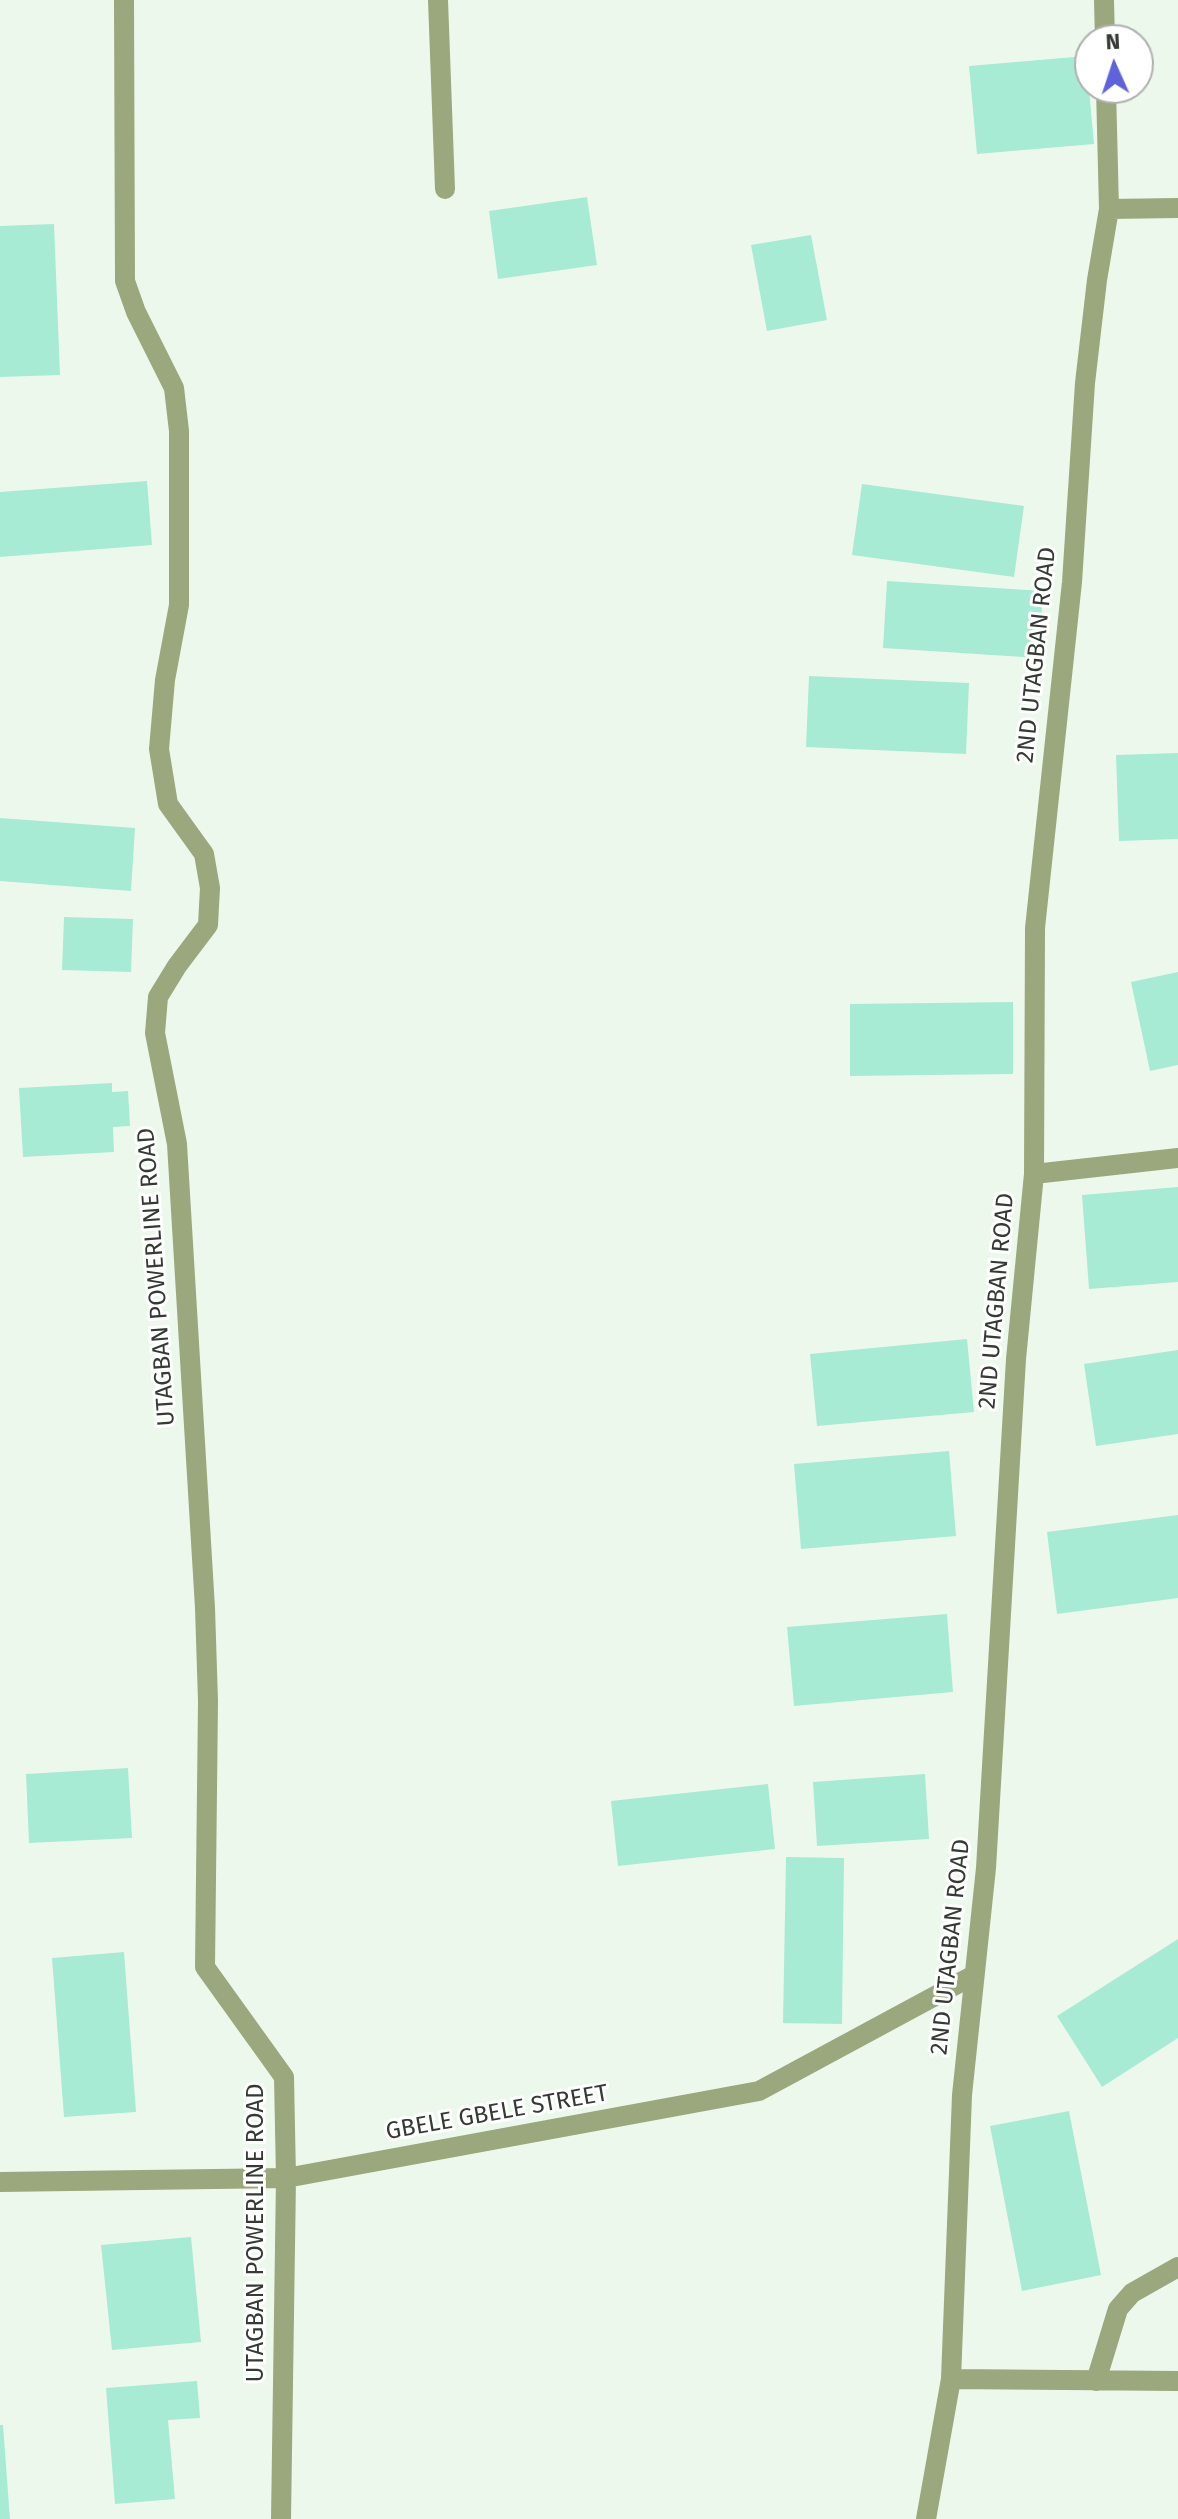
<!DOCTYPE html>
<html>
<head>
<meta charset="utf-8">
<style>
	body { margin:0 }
	#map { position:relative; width:1178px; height:2519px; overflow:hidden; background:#edf8ed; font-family:"Fira Sans",sans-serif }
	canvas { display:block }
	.north { position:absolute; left:1074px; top:24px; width:80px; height:80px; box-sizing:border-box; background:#fff; border:2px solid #aeb0ae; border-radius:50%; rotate:357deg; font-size:22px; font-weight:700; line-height:32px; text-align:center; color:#353a35 }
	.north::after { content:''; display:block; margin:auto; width:28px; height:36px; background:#5e63db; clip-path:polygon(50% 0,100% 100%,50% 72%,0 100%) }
</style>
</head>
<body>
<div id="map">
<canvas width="1178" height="2519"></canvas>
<div class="north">N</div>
</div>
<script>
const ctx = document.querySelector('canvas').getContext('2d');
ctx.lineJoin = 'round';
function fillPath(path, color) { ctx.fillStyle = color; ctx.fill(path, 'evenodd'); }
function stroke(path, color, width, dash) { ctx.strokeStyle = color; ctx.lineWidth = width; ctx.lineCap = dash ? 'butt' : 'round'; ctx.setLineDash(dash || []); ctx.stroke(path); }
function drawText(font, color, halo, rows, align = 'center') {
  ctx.font = font + ' "Fira Sans",sans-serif'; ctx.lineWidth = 6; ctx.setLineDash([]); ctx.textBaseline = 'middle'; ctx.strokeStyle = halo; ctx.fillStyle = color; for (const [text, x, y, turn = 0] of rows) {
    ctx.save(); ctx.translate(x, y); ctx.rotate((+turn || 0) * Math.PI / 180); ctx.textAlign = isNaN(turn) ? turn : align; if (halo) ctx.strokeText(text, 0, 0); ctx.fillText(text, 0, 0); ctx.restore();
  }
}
fillPath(new Path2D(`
	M1086,56L1094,144L977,154L969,66Z
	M587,197L597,265L498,279L489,211Z
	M54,224L60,375L0,377V226Z
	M811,235L827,320L767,331L751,245Z
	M147,481L152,545L0,557V492Z
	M862,484L1024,506L1014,577L852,555Z
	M887,581L1043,591L1039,658L883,648Z
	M809,676L969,683L966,754L806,747Z
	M1178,753V839L1119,841L1116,755Z
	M0,818L135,828L131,891L0,881Z
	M64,917L133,919L131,972L62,970Z
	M1178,972V1065L1150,1071L1131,982Z
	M1013,1002V1074L850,1076V1004Z
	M112,1083V1092L128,1091L130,1126L113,1127L114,1152L23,1157L19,1088Z
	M1178,1187V1282L1089,1289L1082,1195Z
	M967,1339L974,1412L817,1426L810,1354Z
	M1178,1350V1434L1096,1446L1084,1364Z
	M949,1451L956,1536L801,1549L794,1464Z
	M1178,1515V1598L1057,1614L1047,1532Z
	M947,1614L953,1692L794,1706L787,1627Z
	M128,1768L132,1838L29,1843L26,1774Z
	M925,1774L929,1839L817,1846L813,1782Z
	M768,1784L775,1849L618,1866L611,1801Z
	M786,1857L844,1858L842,2024L783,2023Z
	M1178,1939V2038L1102,2087L1057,2016Z
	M124,1952L136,2112L64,2117L52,1958Z
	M1069,2111L1101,2275L1022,2291L990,2126Z
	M191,2237L201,2342L112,2350L101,2245Z
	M197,2381L200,2418L168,2420L175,2499L115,2504L106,2388Z
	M0,2425H3L10,2519H0Z`), '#a7ebd5');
stroke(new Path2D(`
	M124,0L125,281L136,312L174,388L179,431V605L165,680L159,749L168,804L204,854L210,888L208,925L177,966L158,997L155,1033L177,1144L205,1608L208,1701L205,1967L284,2077L286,2178L281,2519
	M438,0L445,189
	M1104,0L1105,40
	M1109,209L1178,208
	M1034,1174L1178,1158
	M0,2182L286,2178L759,2091L974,1975
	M951,2379L1178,2381
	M1096,2381L1118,2309L1132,2293L1178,2267
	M926,2519L951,2379L962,2095L986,1868L1016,1359L1034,1174L1035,928L1072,582L1085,383L1097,280L1109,209L1106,88`), '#9ba77c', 20);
drawText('24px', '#353a35', '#fff', [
	["2ND UTAGBAN ROAD",1037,655,-84],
	["UTAGBAN POWERLINE ROAD",157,1277,-94],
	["2ND UTAGBAN ROAD",997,1301,-85],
	["2ND UTAGBAN ROAD",951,1947,-84],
	["GBELE GBELE STREET",497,2113,-10],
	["UTAGBAN POWERLINE ROAD",256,2233,-90]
]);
</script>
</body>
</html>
